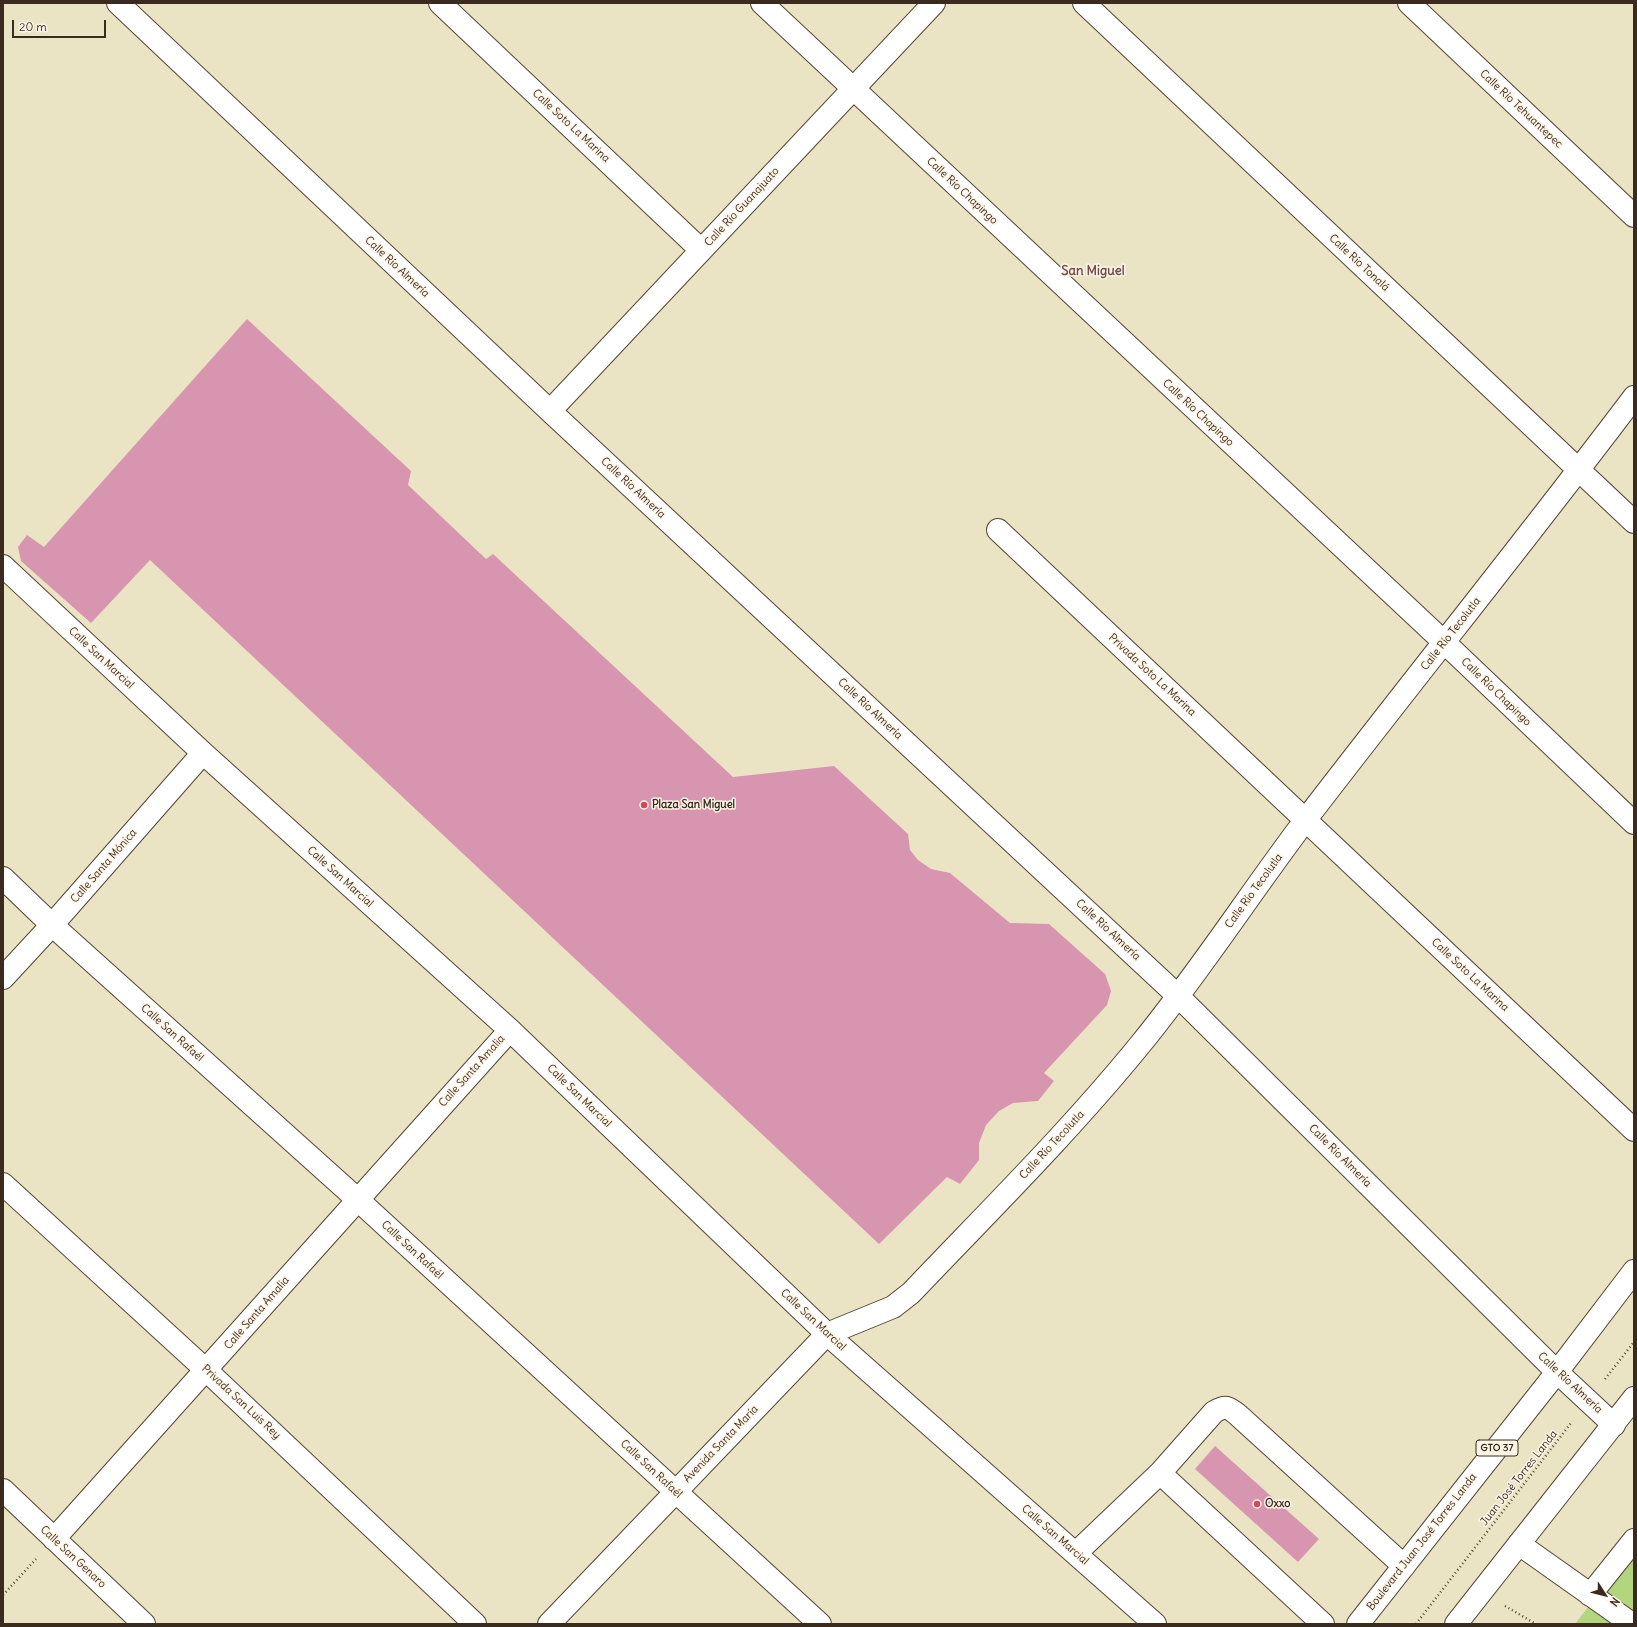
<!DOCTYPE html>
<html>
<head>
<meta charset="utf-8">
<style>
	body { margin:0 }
	#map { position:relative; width:1637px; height:1627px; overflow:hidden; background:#eae4c4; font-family:Delius,sans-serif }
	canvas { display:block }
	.frame { position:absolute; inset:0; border:4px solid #3b2a1e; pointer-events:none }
	.north { position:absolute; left:1585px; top:1575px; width:40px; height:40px; -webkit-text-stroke:3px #fcf5e5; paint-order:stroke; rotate:126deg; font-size:11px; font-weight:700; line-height:16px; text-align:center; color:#3b2a1e }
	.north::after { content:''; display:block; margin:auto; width:14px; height:18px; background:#3b2a1e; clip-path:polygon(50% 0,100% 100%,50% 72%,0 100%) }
	.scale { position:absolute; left:12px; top:20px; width:94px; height:18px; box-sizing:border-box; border:2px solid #3b2a1e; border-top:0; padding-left:5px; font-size:12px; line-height:14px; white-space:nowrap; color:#3b2a1e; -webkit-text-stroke:3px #fcf5e5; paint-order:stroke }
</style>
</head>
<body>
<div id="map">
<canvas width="1637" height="1627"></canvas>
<div class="frame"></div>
<div class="north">N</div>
<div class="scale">20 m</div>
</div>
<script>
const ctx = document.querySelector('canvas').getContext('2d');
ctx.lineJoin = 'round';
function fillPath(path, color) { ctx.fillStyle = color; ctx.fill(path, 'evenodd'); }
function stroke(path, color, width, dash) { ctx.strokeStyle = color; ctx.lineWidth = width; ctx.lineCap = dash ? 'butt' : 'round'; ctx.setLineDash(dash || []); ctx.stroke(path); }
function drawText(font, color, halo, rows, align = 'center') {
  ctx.font = font + ' Delius,sans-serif'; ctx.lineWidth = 3; ctx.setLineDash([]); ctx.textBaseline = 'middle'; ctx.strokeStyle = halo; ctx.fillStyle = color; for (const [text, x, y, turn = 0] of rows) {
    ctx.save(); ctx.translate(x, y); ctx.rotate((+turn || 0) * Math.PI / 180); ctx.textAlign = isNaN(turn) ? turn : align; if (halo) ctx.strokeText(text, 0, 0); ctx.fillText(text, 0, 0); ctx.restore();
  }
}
fillPath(new Path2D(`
	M1634,1548V1624H1575Z`), '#b2d67e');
fillPath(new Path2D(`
	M247,319L411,471L408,485L486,559L493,554L733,777L834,766L908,834L910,850L918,860L931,869L950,873L1010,923L1049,924L1105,974L1111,991L1107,1005L1044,1073L1054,1081L1038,1101L1013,1103L999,1111L986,1125L979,1143V1160L960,1184L947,1177L879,1244L150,560L91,623L21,561L18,547L27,535L44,547Z
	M1215,1446L1319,1539L1298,1562L1195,1469Z`), '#d895af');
const minor = new Path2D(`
	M118,3L550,411L1178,996L1557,1372L1614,1425
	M440,3L701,250
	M762,3L1445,643L1634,823
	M1084,3L1634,522
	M1409,3L1634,216
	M550,411L934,3
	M998,530L1634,1130
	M3,566L203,753L510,1030L827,1334L1155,1624
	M3,878L52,925L357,1199L820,1624
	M3,978L52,925L203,753
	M3,1184L206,1370L475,1624
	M1160,1473L1323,1624
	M3,1490L144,1624
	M54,1539L510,1030
	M1519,1544L1632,1624
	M1076,1553L1160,1473L1214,1412C1226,1405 1228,1407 1238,1415L1404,1566
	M1590,1595L1634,1540
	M549,1624L827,1334L893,1307L911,1293C988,1212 1068,1133 1139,1046C1199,973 1250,893 1307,818C1415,677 1527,539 1634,397`);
const major = new Path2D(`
	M1358,1624L1557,1372L1634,1271
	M1456,1624L1634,1398`);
stroke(minor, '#554637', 24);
stroke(major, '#554637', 24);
stroke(new Path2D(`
	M1605,1379L1634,1342
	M3,1595L36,1559
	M1505,1606L1536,1624
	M1416,1624L1571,1423`), '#554637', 2.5, [1, 3]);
stroke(minor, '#fff', 22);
stroke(major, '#fff', 22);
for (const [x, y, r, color] of [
	[644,805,4,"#d1495b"],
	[1257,1504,4,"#d1495b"]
]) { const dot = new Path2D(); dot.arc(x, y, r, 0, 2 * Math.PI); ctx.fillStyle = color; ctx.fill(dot); stroke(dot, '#fcf5e5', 1.5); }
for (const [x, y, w] of [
	[1497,1448,42]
]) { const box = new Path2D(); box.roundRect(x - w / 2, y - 8, w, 16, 3); ctx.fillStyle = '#fcf5e5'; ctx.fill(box); stroke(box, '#3b2a1e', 1); }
drawText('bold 10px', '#3b2a1e', null, [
	["GTO 37",1497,1448]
]);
drawText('11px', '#3b2a1e', '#fcf5e5', [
	["Calle Río Tehuantepec",1521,109,43],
	["Calle Soto La Marina",571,126,43],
	["Calle Río Chapingo",962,191,43],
	["Calle Río Guanajuato",742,207,-47],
	["Calle Río Tonalá",1359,263,43],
	["Calle Río Almería",397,267,43],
	["Calle Río Chapingo",1198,413,43],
	["Calle Río Almería",633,488,43],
	["Calle Río Tecolutla",1451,634,-52],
	["Calle San Marcial",101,658,43],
	["Privada Soto La Marina",1152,675,43],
	["Calle Río Chapingo",1496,692,44],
	["Calle Río Almería",870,709,43],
	["Calle Santa Mónica",104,866,-49],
	["Calle San Marcial",340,877,42],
	["Calle Río Tecolutla",1254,891,-54],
	["Calle Río Almería",1108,930,43],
	["Calle Soto La Marina",1470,975,43],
	["Calle San Rafaél",172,1033,42],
	["Calle Santa Amalia",472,1071,-48],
	["Calle San Marcial",579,1096,44],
	["Calle Río Tecolutla",1052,1145,-47],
	["Calle Río Almería",1340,1156,45],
	["Calle San Rafaél",412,1250,43],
	["Calle Santa Amalia",257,1313,-49],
	["Calle San Marcial",813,1320,43],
	["Calle Río Almería",1570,1383,43],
	["Privada San Luis Rey",241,1402,43],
	["Avenida Santa María",721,1444,-46],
	["Calle San Rafaél",651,1469,43],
	["Juan José Torres Landa",1519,1478,-52],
	["Calle San Marcial",1055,1535,41],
	["Boulevard Juan José Torres Landa",1422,1542,-52],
	["Calle San Genaro",73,1557,43]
]);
drawText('bold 11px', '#3b2a1e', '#fcf5e5', [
	["Plaza San Miguel",652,805],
	["Oxxo",1265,1504]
], 'left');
drawText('bold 13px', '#724f51', '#fcf5e5', [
	["San Miguel",1093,271]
]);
</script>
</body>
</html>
